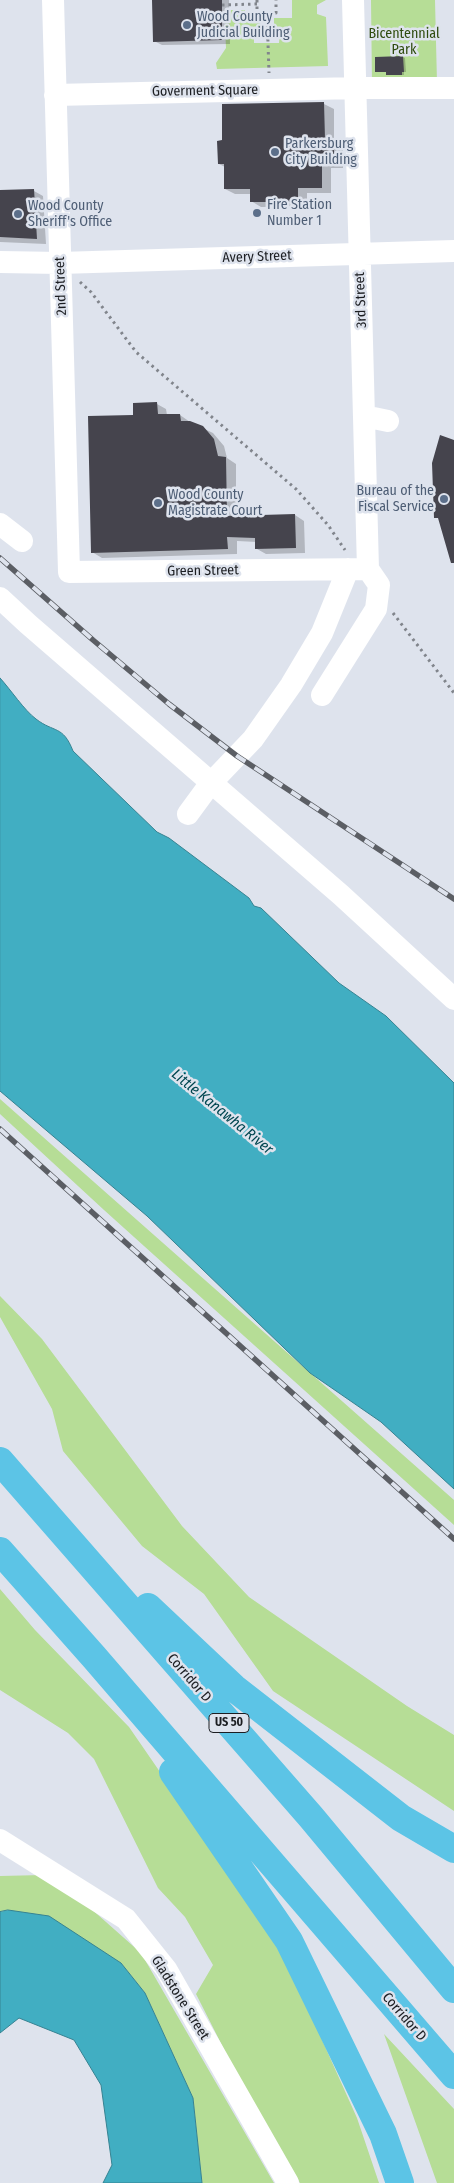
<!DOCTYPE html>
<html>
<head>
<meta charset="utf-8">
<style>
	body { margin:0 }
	canvas { display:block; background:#dee3ed }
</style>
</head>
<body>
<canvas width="454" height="2183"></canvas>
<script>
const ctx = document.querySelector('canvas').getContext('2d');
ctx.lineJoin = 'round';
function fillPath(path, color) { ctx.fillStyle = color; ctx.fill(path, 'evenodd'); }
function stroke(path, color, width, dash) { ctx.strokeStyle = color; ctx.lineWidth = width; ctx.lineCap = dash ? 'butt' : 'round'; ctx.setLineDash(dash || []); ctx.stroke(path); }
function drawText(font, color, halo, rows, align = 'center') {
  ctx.font = font + ' "Fira Sans Condensed",sans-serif'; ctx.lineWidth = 5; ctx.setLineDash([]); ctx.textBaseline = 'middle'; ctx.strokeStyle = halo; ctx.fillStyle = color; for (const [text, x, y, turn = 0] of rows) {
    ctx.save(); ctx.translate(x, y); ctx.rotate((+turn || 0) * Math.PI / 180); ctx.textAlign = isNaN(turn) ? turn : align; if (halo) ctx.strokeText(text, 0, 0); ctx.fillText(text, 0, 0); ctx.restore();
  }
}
fillPath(new Path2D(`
	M292,0H326L317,5V14L326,17L328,66L217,69L216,63L226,48L225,25L229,10H245V17H256V22L260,21L261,31H254V43H279L280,30H274V18H292Z
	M371,0H435L437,83L372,84Z
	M0,1099L454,1500V1525L104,1210L0,1114Z
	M0,1296L42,1339L182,1526L249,1597L407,1706L454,1735V1811L273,1691L204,1594L142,1546L63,1451L52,1409L0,1317Z
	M0,1589L35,1630L129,1727L280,1946L357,2118L379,2183H300L234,2069L196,1994L213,1965L185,1917L158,1888L94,1759L68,1733L0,1690Z
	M43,1875L62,1883L141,1953L274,2183H202L193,2098L145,1993L121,1963L8,1910L0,1912V1876Z
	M384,2034L454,2109V2183H437Z`), '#b6dd96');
const water = new Path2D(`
	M0,678C11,690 24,710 36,719C54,733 63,725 73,751L157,832L169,838L249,898L254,906L261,908L339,983L386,1016L454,1083V1489L381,1422L310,1373L147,1216L0,1091Z
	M8,1910L49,1916L121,1963L145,1993L193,2098L202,2183H103L112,2165L101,2085L74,2040L19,2018L0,2033V1912Z`);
fillPath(water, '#41aec2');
stroke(water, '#368392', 1);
fillPath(new Path2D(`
	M153,0H229L230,44L162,45L154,41Z
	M403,57L405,58L406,72H404V75H389L387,72L376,71V58Z
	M324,104L334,109V141L343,146V168H331V193H307V206L261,207L251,201V194H235L225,189V167L219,164L224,142L223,106Z
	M34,191L43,196L46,244L0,242V192Z
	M157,404L166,409L167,415H180L190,422L213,433L224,446L227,458L236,464V517L295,515L304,521L305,553L266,554L257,549V542L237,541V554L102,558L92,552L134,416Z`), '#0003');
fillPath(new Path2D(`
	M152,0H222V40L153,42Z
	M403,56L404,72H402V75H386V72H375V57Z
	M324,102L325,139H334V163H322V188H298V202H250V189H224V164H218L217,141L222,140V104Z
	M34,189L37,239L0,237V190Z
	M157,402L158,414H180L181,421H190L203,426L214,439L218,456L226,457L227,516L295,514L296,548L255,549V538L227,537L228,549L91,553L88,416L133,415V403Z
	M440,435L454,440V563H451L438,518H434L432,463Z`), '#45444d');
stroke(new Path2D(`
	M257,0V14L276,13V0
	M222,5L257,4
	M267,13L269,73
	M80,282L91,292L136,352L296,489L328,525L345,550
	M393,613L454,693`), '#81858c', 3, [2.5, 4]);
stroke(new Path2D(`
	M53,0L69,572L368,569L353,0
	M55,95L356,88H454
	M0,262L60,263L454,251
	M364,416L388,421
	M0,524L22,541
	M0,598L28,624L341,895L454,999
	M322,695L376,609L379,585L368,569
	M188,814L210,784L253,739L291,685L322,633L348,569
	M0,1840L126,1919L166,1969L288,2183`), '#fff', 22);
stroke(new Path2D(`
	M0,1461L311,1817L454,1989
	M0,1551L94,1657L454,2075
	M148,1607L234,1688L401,1818L454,1849
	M173,1772L289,1941L383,2134L400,2183`), '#5cc4e6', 28);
const rail = new Path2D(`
	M0,558L93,640L169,704L237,756L454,899
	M0,1129L454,1539`);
stroke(rail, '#5b5e64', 5.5);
stroke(rail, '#dee3ed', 4, [11]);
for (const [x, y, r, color] of [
	[187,25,5,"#5c6f8a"],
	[275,152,5,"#5c6f8a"],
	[257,213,5,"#5c6f8a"],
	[18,214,5,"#5c6f8a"],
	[444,499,5,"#5c6f8a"],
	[158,503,5,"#5c6f8a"]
]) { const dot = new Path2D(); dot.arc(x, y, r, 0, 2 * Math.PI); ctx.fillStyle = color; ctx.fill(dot); stroke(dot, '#dee3ed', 2); }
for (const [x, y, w] of [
	[229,1723,40]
]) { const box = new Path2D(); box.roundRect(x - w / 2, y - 9.5, w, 19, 4); ctx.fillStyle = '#dee3ed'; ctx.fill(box); stroke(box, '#1c1e22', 1); }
drawText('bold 12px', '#1c1e22', null, [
	["US 50",229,1723]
]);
drawText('14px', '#4e5e75', '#dee3ed', [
	["Wood County",197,17],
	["Judicial Building",197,33],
	["Parkersburg",285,144],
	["City Building",285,160],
	["Fire Station",267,205],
	["Number 1",267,221],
	["Wood County",28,206],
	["Sheriff's Office",28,222],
	["Bureau of the",434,491,"right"],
	["Fiscal Service",434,507,"right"],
	["Wood County",168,495],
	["Magistrate Court",168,511]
], 'left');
drawText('14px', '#2f4c0e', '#dee3ed', [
	["Bicentennial",404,34],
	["Park",404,50]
]);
drawText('14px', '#1c1e22', '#dee3ed', [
	["Goverment Square",205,91,-1],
	["Avery Street",257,257,-2],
	["2nd Street",61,286,-92],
	["3rd Street",361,300,-92],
	["Green Street",203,571,-1],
	["Corridor D",189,1678,49],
	["Gladstone Street",180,1998,58],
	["Corridor D",404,2017,49]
]);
drawText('italic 15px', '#014650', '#dee3ed', [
	["Little Kanawha River",222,1112,39]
]);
</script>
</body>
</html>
